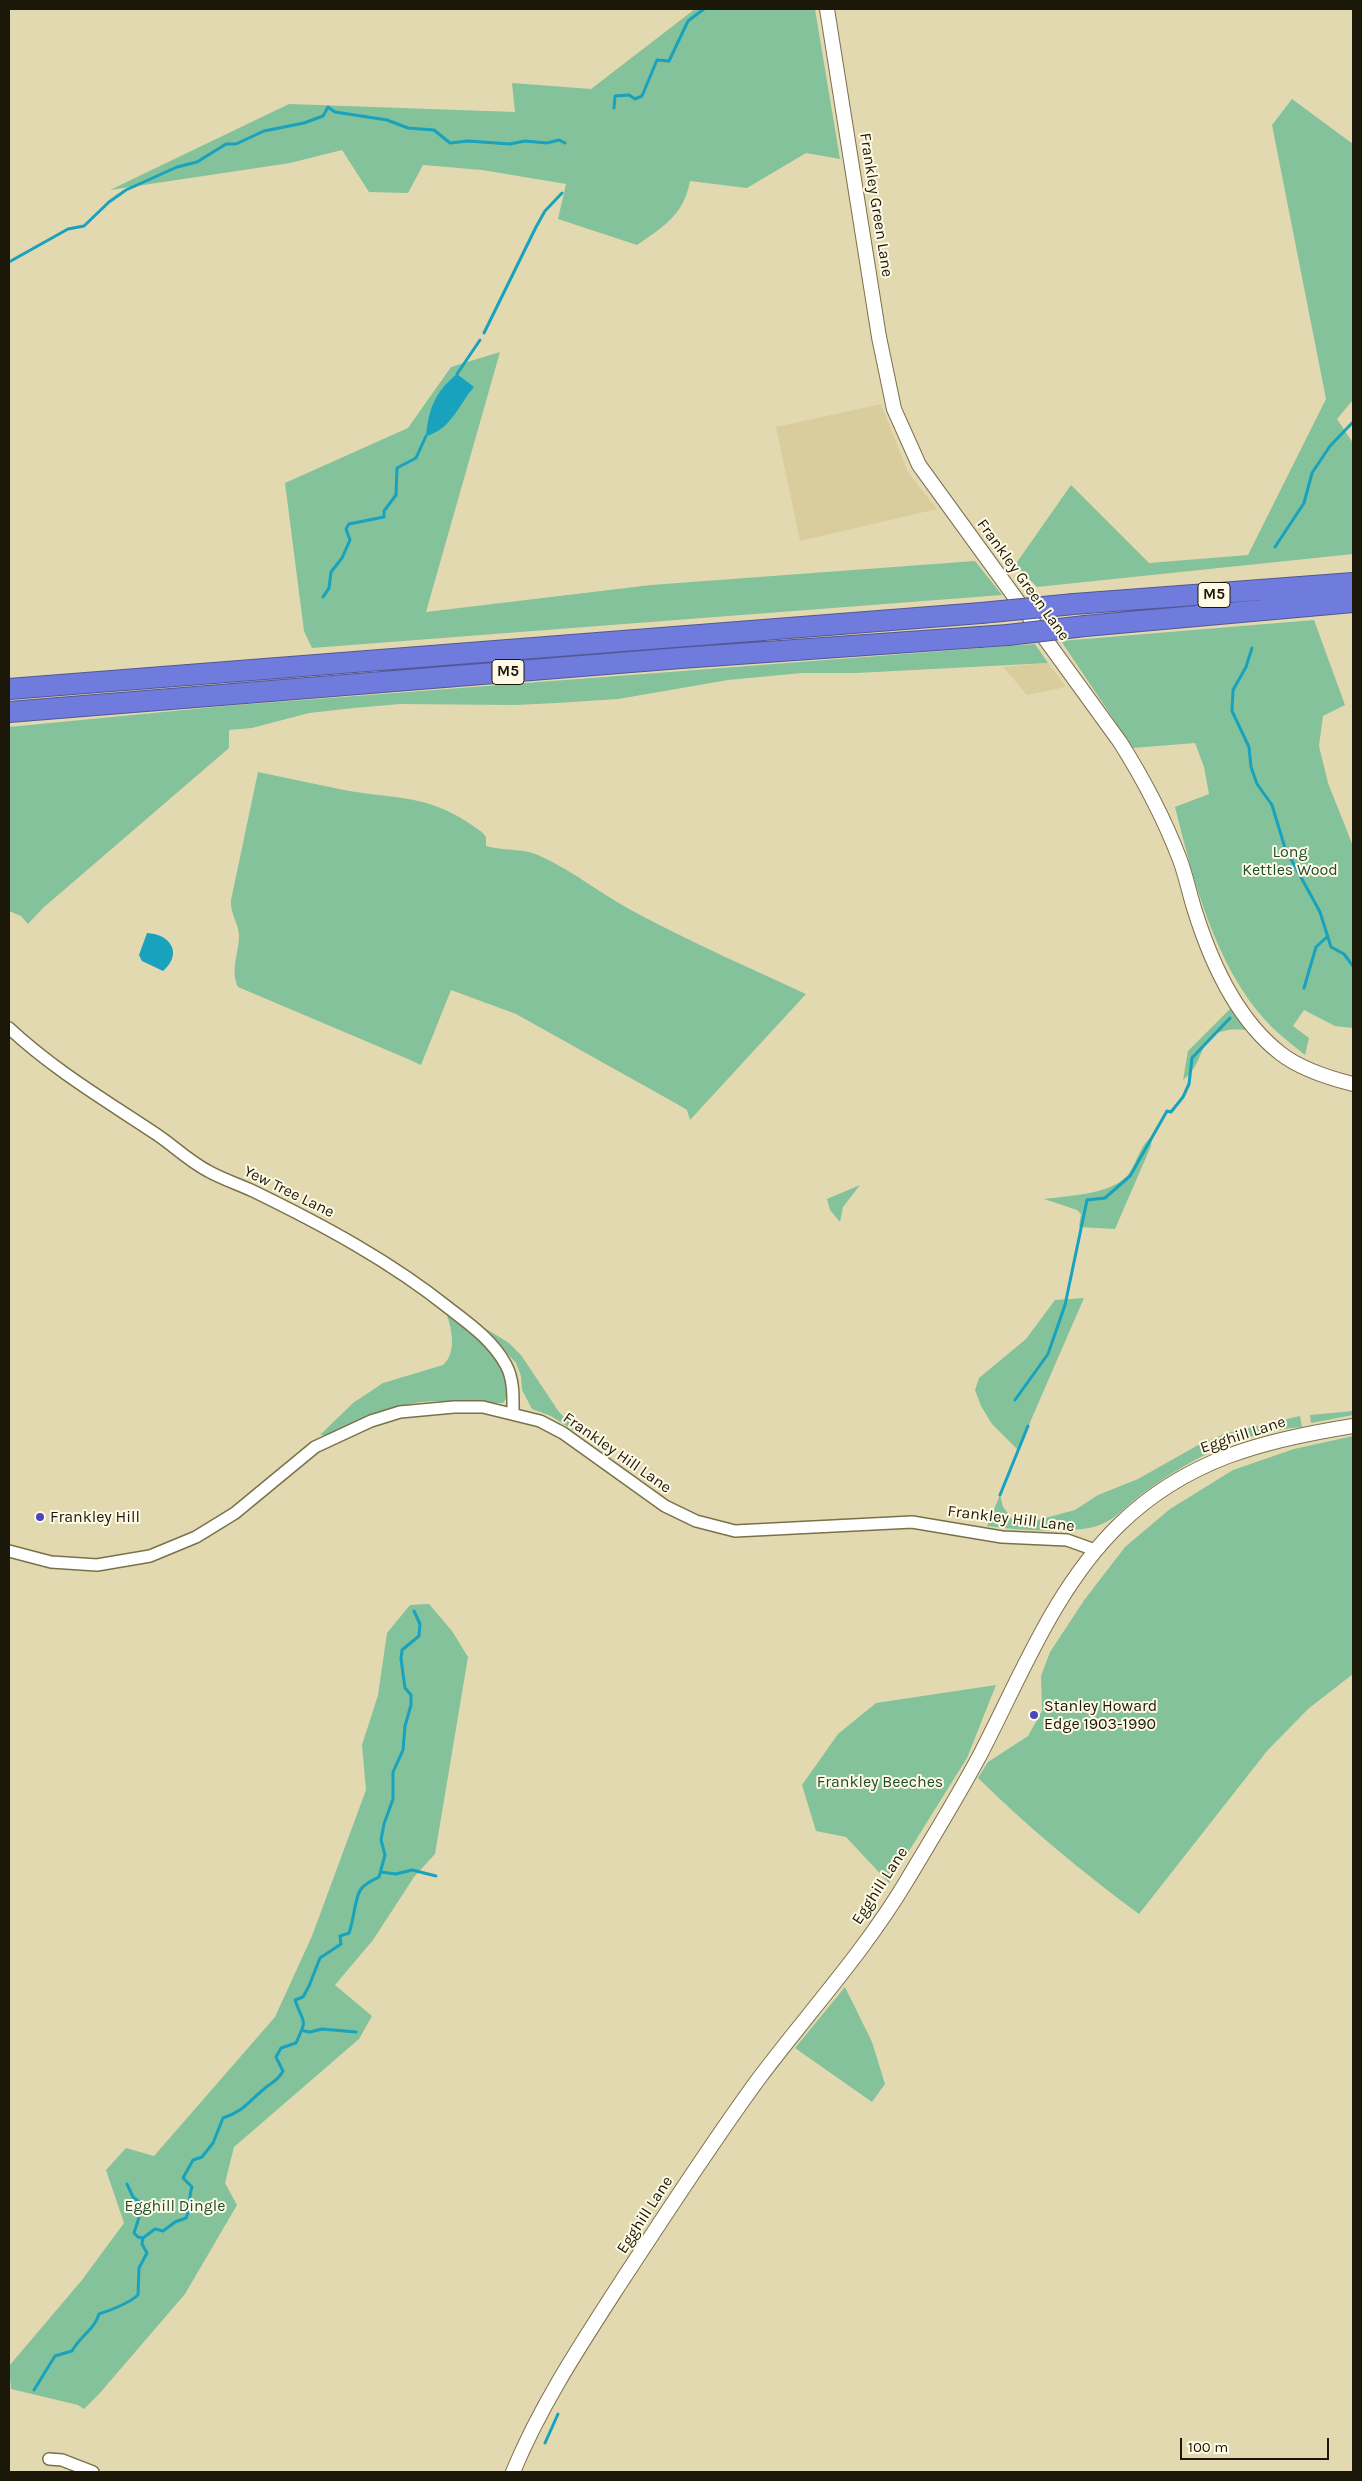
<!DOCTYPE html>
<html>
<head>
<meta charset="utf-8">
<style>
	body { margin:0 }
	#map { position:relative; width:1362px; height:2481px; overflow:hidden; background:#e3d9b0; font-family:Karla,sans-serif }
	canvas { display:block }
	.frame { position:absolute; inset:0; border:10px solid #1b1809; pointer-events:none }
	.scale { position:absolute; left:1180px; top:2438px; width:149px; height:22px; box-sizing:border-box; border:2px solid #1b1809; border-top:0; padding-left:6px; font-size:15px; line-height:18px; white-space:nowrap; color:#1b1809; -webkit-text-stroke:4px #fffae5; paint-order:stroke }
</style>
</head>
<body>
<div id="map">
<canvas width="1362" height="2481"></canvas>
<div class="frame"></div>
<div class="scale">100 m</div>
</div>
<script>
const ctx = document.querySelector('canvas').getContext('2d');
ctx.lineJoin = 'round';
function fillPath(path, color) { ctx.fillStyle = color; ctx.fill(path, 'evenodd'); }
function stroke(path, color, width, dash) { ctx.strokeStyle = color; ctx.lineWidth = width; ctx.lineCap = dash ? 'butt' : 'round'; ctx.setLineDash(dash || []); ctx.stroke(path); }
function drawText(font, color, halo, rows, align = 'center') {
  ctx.font = font + ' Karla,sans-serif'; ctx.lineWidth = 4; ctx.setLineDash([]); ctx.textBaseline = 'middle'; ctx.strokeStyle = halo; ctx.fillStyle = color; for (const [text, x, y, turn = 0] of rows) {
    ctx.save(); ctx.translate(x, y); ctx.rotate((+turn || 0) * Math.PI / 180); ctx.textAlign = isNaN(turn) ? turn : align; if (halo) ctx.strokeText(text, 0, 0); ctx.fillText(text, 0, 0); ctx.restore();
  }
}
fillPath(new Path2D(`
	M881,404L908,472L937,509L800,541L776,427Z
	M1048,663L1066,687L1027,695L1003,667Z`), '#d9cd9e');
fillPath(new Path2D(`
	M695,9H815L840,159L806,153L747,188L690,181C684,215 663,227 637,245L558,219L566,184L482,170L423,165L408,193L369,192L342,150L290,163L110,190L289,104L515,112L512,83L591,89Z
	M1292,99L1353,144V400L1337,419L1353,443V554L1037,587L1015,565L1071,485L1149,563L1248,555L1326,399L1272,125Z
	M500,352L426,612L651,585L975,561L1002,595L312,648L304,631L285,483L408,428L451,367Z
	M1314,620L1345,705L1323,716L1319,746L1328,783L1353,846V1028L1335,1026L1304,1010L1293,1026L1309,1038L1305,1055C1292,1044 1278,1034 1267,1022C1215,966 1193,879 1175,807L1209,794L1204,767L1195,743L1133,748L1061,641Z
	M1035,644L1048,663L856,673H802L728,680L618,699L557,703L515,705L400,704L354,708L309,713L252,728L229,730V748L43,908L28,924L21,916L9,911V727L225,706Z
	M258,772C288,778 318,785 349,791C407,800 432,795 482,832L486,837V846C503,851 521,848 538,855C576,872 607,899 644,917C697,945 752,969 806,994L690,1120L687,1110L677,1104L516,1014L451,990L421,1065L408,1059L238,987C230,969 239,954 239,935C238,922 230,914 231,900Z
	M1232,1007L1247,1030C1193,1025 1210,1060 1183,1080L1188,1051Z
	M1152,1136L1151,1146L1115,1229L1079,1227L1081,1214L1077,1210L1044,1199C1067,1196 1117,1194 1130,1172C1138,1159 1140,1146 1152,1136Z
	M860,1185L843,1207L840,1222L830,1210L827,1199Z
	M1084,1298L1018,1450L992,1424L981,1406L975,1390L979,1378L1026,1339L1055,1300Z
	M446,1313C475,1335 501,1356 510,1393L503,1403C476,1403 448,1399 421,1402C390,1406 359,1423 330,1435H320L353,1403L383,1383L443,1365C457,1353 452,1328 446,1313Z
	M483,1327L509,1343L521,1355L559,1412L586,1438L551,1416L532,1409L522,1390L521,1376L516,1363Z
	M1353,1411V1415L1311,1423L1310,1415Z
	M1300,1416L1302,1427C1246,1431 1191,1458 1146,1491C1129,1502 1118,1519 1097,1526C1071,1534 1015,1530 987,1526L1000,1495L1003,1507L1013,1520L1034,1521L1075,1510L1098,1495L1138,1479L1200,1444L1227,1433Z
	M1353,1436V1674L1308,1709L1267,1751L1139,1914C1082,1872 1029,1828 978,1778L988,1762L1028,1736L1042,1711L1041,1676L1050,1652L1085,1599L1125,1547L1170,1509L1233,1470L1294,1449Z
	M429,1604L452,1631L468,1657L435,1854L414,1877L373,1940L335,1985L372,2016L359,2039L234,2147L225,2183L237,2205L185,2294L99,2394L84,2409L78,2405L11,2389L9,2366L82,2280L124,2223L106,2170L126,2148L154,2156L275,2017L312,1936L366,1790L362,1745L378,1695L387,1633L410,1605Z
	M996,1685L967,1758L889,1883L846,1837L816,1831L802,1785L838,1734L876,1703Z
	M845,1987L872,2042L885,2084L872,2102L795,2048Z`), '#83c29b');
fillPath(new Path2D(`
	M457,374L474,387C459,404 451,430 426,436C429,408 435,392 457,374Z
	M147,933C171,934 183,954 163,971L142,961L139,955Z`), '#18a2bd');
stroke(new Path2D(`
	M614,108L615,96L629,95L635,99L642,96L657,60L669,61L688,21L704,9
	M9,262L68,229L84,226L109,202L126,190L177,167L197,162L226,144H236L264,131L304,123L323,116L328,107L335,112L387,120L408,128L434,130L450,143L468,141L510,144L525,141L547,143L559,140L565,143
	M484,333L536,227L545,211L562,193
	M457,374L480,340
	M1275,547L1304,503L1312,473L1330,446L1353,422
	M323,597L329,588L331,572L342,558L350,540L346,529L349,524L384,517V511L396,495L397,468L416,458L426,436
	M1252,648L1246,667L1233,690L1232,711L1249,747L1251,767L1257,784L1272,805L1285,848L1320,912L1331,947L1344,954L1353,966
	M1304,988L1316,947L1328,936
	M1015,1400L1048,1354L1065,1305L1087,1200L1105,1198L1130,1176L1167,1111L1171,1112L1183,1097L1189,1084L1192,1058L1230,1018
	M1000,1495L1028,1426
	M381,1872L396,1874L412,1870L436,1876
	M304,2031L310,2032L322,2029L356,2032
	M127,2184L133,2197L143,2205L134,2233L138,2237L143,2238
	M34,2390L55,2356L72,2351C80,2336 95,2329 99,2314C111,2310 129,2303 138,2295L139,2268L147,2253L142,2244L143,2238L155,2229L163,2231L175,2222L186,2218C191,2208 188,2199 192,2187L183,2178L193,2160L202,2157L213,2143L223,2118C244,2111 248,2102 264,2089C272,2082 278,2081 283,2071L276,2057L281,2048L296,2043C308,2017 304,2026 295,2000L303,1997L309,1986L320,1958L341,1944L340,1936L349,1933C354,1921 355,1894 362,1888C366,1883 373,1880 379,1877L385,1855L381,1840L384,1824L393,1799V1772L403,1750L405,1726L411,1705V1695L405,1688L401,1659L402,1650L419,1636L420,1624L414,1611
	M545,2443L558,2414`), '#18a2bd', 3);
const minor = new Path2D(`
	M9,1028C54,1070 105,1100 156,1134C174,1146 189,1161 208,1171C222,1179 238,1184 253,1191C323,1225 390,1261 450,1309C471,1325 493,1341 506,1365C514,1380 513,1397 513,1413
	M9,1551L51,1562L97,1565L150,1556L196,1537L235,1513L315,1447L371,1421L400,1412L454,1407H483L540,1421L563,1433L665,1506L696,1521L735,1531L912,1522L1002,1537L1067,1540L1095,1550
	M49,2459L62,2460L93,2472`);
const tertiary = new Path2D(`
	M827,9L879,337L894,409L919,465L1120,742C1144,780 1164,818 1180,860C1186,876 1189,892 1194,908C1210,960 1235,1018 1280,1053C1300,1069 1329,1078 1353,1084
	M513,2472C541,2404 583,2341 623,2279C668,2211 712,2142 760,2077C809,2012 864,1952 906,1882C931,1840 957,1798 980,1755C1021,1676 1055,1587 1120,1524C1187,1459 1265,1440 1353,1426`);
const motorway = new Path2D(`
	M1074,604L1353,583
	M1085,626L1353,602
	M9,689L981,613
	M9,712L681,658L1008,635`);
stroke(minor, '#7a714b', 14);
stroke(tertiary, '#7a714b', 16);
stroke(motorway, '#525893', 22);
stroke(minor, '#fff', 11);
stroke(tertiary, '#fff', 14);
stroke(motorway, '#707bde', 20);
const motorwayBridge = new Path2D(`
	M981,613L1074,604
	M1008,635L1085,626`);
stroke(motorwayBridge, '#525893', 22, []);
stroke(motorwayBridge, '#707bde', 20);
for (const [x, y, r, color] of [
	[40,1517,5,"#4648be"],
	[1034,1715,5,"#4648be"]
]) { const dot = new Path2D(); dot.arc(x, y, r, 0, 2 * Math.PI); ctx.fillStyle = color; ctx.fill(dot); stroke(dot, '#fffae5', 2); }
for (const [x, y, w] of [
	[1214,595,32],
	[508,672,32]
]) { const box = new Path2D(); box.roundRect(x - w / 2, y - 12.5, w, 25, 4); ctx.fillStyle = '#fffae5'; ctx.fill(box); stroke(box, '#1b1809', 1); }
drawText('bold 15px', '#1b1809', null, [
	["M5",1214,595],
	["M5",508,672]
]);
drawText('16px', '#1b1809', '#fffae5', [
	["Frankley Green Lane",876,205,81],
	["Frankley Green Lane",1023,580,54],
	["Yew Tree Lane",289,1192,26],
	["Egghill Lane",1243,1435,-18],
	["Frankley Hill Lane",617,1453,35],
	["Frankley Hill Lane",1011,1519,7],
	["Egghill Lane",880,1886,-57],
	["Egghill Lane",645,2215,-57]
]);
drawText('16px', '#1e4c32', '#fffae5', [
	["Long",1290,852],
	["Kettles Wood",1290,870],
	["Frankley Beeches",880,1782],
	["Egghill Dingle",175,2206]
]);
drawText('16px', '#1b1809', '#fffae5', [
	["Frankley Hill",50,1517],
	["Stanley Howard",1044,1706],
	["Edge 1903-1990",1044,1724]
], 'left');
</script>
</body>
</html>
